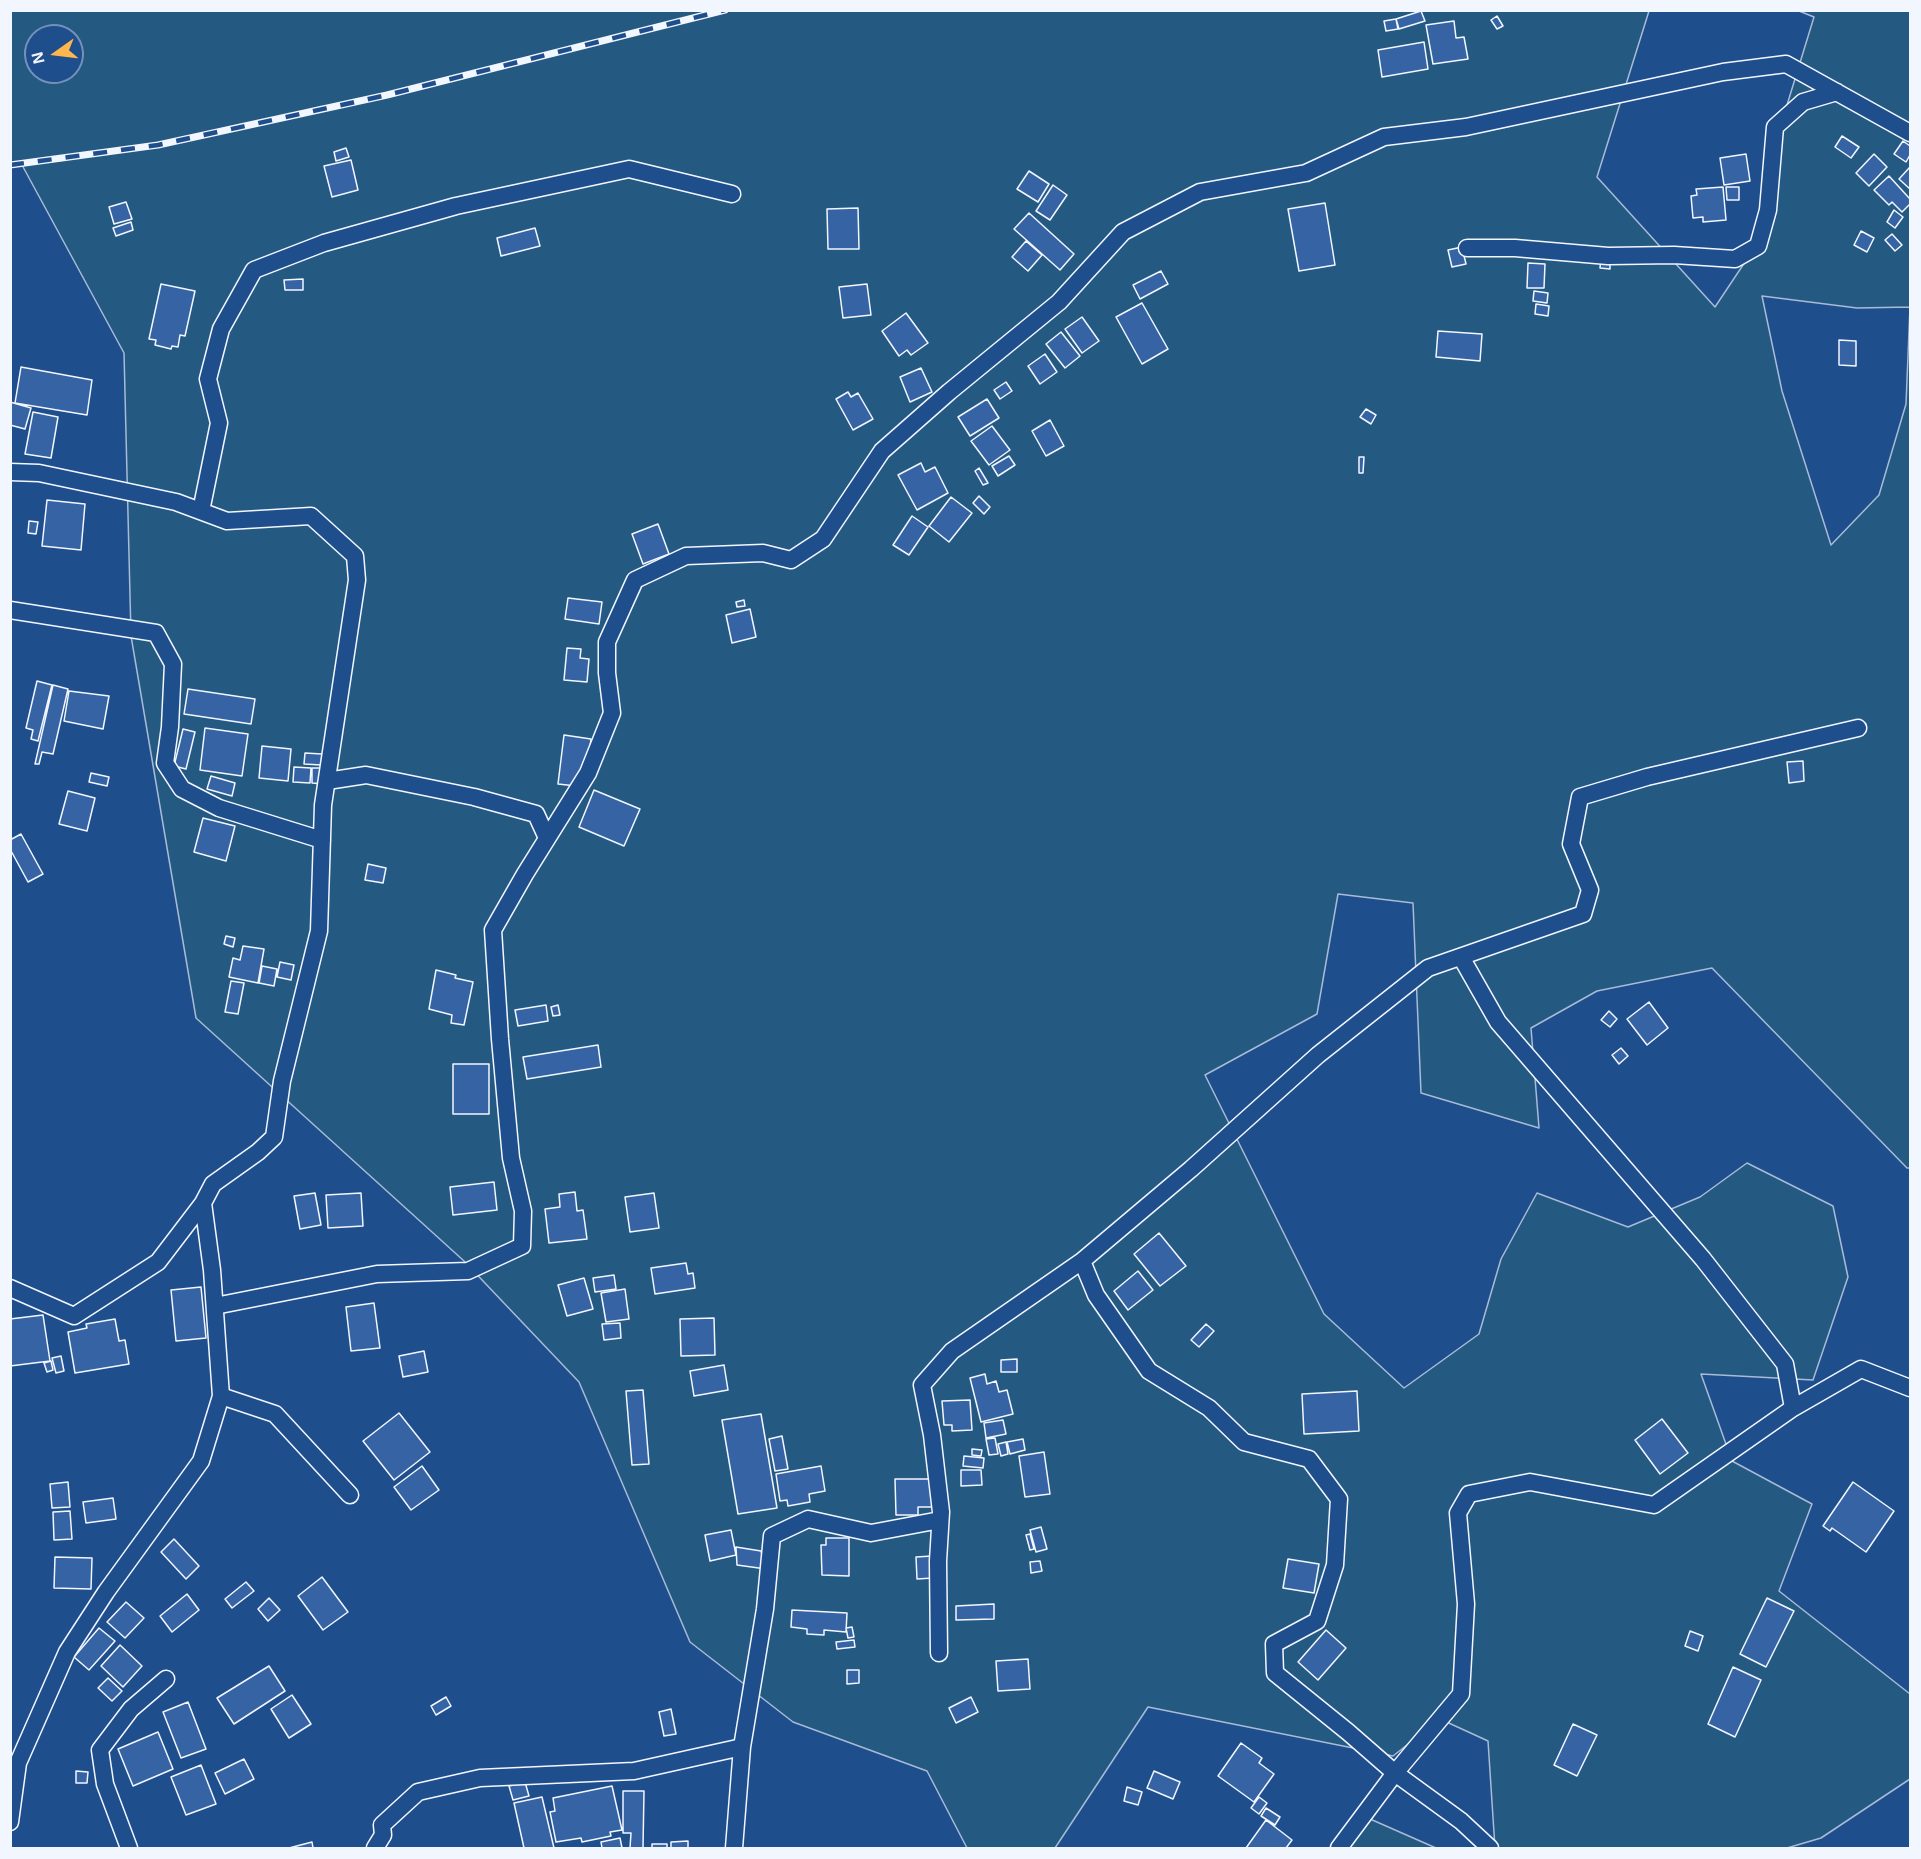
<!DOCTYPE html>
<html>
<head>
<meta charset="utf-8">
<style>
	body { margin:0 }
	#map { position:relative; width:1921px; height:1859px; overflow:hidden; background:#1f4e8c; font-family:Arial,sans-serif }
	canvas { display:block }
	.frame { position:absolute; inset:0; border:12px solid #f2f6ff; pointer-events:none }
	.north { position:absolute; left:24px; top:24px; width:60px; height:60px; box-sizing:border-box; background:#1f4e8c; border:2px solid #7391ba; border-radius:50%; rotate:256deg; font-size:16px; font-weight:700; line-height:24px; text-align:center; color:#f2f6ff }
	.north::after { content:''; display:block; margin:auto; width:21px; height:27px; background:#ffb74d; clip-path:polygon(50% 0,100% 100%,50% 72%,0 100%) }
</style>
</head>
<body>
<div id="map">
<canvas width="1921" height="1859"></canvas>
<div class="frame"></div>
<div class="north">N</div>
</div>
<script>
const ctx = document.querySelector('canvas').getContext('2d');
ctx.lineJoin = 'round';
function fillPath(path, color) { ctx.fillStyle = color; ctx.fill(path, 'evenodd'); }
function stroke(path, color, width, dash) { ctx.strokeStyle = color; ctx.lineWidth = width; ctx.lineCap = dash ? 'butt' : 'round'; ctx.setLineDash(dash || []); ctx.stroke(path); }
const green = new Path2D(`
	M10,11H1649L1597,177L1715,307L1763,235L1787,105L1814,17L1799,11H1910V1168H1907L1712,968L1597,991L1531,1028L1539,1128L1421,1093L1413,903L1338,894L1317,1014L1205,1075L1324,1314L1404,1388L1479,1334L1501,1259L1537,1193L1628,1227L1700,1197L1747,1163L1833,1206L1848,1277L1813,1380L1701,1374L1732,1461L1812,1504L1779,1591L1910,1694V1779L1821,1838L1787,1848H1495L1488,1741L1440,1719L1393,1756L1148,1707L1055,1848H967L927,1771L793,1722L690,1642L579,1382L464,1261L196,1018L131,636L124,353L22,165H11ZM36,36H72V72H36ZM1762,296L1857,308L1910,307L1906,404L1879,495L1831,545L1782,391Z
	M1361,1815L1436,1848H1330Z`);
fillPath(green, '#245a82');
stroke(green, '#a8bbd7', 1.5);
const building = new Path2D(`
	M1421,11L1425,21L1399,29L1396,19Z
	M1497,16L1503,26L1497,29L1491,20Z
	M1396,19L1398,29L1386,31L1384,21Z
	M1454,21L1456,38L1464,37L1468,59L1433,64L1426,25Z
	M1424,42L1428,69L1382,77L1378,50Z
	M1842,136L1859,147L1851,158L1835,147Z
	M1903,141L1910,146V155L1906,162L1894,154Z
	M346,148L349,157L336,161L334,152Z
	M1746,154L1750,181L1724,185L1720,158Z
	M1874,154L1887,167L1869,186L1856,173Z
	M351,160L358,190L332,197L324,166Z
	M1910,167V189L1899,179Z
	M1029,171L1049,184L1038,202L1017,189Z
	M1889,176L1910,199V204L1902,212L1892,202L1889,205L1874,190Z
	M1053,185L1067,195L1050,220L1036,211Z
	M1723,187L1726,220L1703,222V217L1693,218L1691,196L1697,195L1696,189Z
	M1726,187H1739V200H1727Z
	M126,202L132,219L114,224L109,207Z
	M1325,203L1335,265L1299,271L1288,209Z
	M858,208L859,249H828L827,209Z
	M1894,210L1903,217L1895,228L1887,222Z
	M1029,213L1074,254L1060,270L1014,229Z
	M131,222L133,230L116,236L113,228Z
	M535,228L540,246L501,256L497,238Z
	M1861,231L1874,238L1867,252L1854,245Z
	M1892,234L1902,245L1895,251L1885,240Z
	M1026,241L1042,255L1028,271L1012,257Z
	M1462,247L1466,264L1452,267L1448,250Z
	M1601,258L1610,259V269L1600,268Z
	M1528,263L1545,264L1544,288H1527Z
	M1161,271L1168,284L1140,299L1133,285Z
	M303,279V290H285L284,280Z
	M161,284L195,291L185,336L180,335L178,347L172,346L171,349L155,345L156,340L149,339Z
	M867,284L871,315L843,318L839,287Z
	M1534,291L1548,293L1547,303L1533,301Z
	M1142,303L1168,349L1142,364L1116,317Z
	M1536,304L1549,306L1548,316L1535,314Z
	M906,313L928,343L911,355L907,350L899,356L882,331Z
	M1082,317L1099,341L1082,353L1065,329Z
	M1438,331L1482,334L1480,361L1436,357Z
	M1061,332L1080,356L1065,368L1046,344Z
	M1839,340L1856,341V366L1839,365Z
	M1045,354L1057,372L1040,384L1028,366Z
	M21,367L92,380L87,415L15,403Z
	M921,368L932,392L910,402L900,377Z
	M1006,382L1012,391L1000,399L994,390Z
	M848,392L851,397L858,393L873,419L853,430L836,399Z
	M987,399L999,418L970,436L958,417Z
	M10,402L31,408L25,429L10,425Z
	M1366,409L1376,415L1371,424L1360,417Z
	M33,412L58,417L51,458L25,454Z
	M1050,420L1064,446L1046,456L1032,431Z
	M992,426L1010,450L989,465L971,441Z
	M1009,456L1015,465L998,476L992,466Z
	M1359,457H1364L1363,473H1359Z
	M921,463L925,472L935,467L948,493L917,510L898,475Z
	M979,468L988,483L983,485L975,471Z
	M979,496L990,507L984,514L973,503Z
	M951,497L972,513L949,542L929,526Z
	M47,500L85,504L81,550L42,546Z
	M912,516L928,527L909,555L893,545Z
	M29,521L38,522L36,534L28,533Z
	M658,524L669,554L643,564L632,534Z
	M568,598L602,602L599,624L565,619Z
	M744,600L745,606L737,607L736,602Z
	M750,609L756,637L732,643L726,615Z
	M567,648L581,649L580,658L589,659L587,682L564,680Z
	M37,681L52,685L38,741L31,739L33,730L26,728Z
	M53,685L68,689L53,754L42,752L39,764H35Z
	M188,689L255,699L251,724L184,714Z
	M69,691L109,696L103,729L64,721Z
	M205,728L248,734L242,776L200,770Z
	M183,729L195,732L186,769L174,766Z
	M564,735L591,739L585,787L558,784Z
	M262,746L291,749L288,781L259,778Z
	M305,753L322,754L321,765L304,764Z
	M1803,761L1804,781L1789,783L1787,762Z
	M294,767L311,768L310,783L293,782Z
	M312,768H325L324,784L312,783Z
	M91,773L109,777L107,786L89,782Z
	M211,776L235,783L232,796L207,789Z
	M594,790L640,809L624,846L579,827Z
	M68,791L95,798L87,831L59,824Z
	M203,818L235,826L226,861L194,852Z
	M21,834L43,874L28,882L10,849V840Z
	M368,864L386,868L383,883L365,880Z
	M226,936L235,938L233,947L224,944Z
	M243,946L264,949L258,983L229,977L233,958L240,960Z
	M280,962L294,965L291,980L277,977Z
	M262,966L277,969L274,986L259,983Z
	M436,970L456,975L455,978L473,982L464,1025L451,1023L452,1015L429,1009Z
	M231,981L244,983L238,1014L225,1012Z
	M1649,1002L1668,1028L1647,1045L1627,1019Z
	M546,1005L548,1021L518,1026L515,1010Z
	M558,1005L560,1015L553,1016L551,1007Z
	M1609,1011L1617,1019L1610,1027L1601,1020Z
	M598,1045L601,1067L527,1079L523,1057Z
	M1621,1048L1628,1056L1619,1064L1612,1055Z
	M453,1064H489V1114H453Z
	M494,1182L497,1210L453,1215L450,1187Z
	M575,1192L577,1211L583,1210L587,1239L549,1243L545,1209L560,1207L559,1194Z
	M315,1193L321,1225L300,1229L294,1196Z
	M361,1193L363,1226L328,1228L326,1195Z
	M654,1193L659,1228L630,1232L625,1197Z
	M1159,1233L1186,1266L1160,1286L1134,1254Z
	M686,1263L688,1274L693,1273L695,1288L655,1294L651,1268Z
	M1138,1271L1153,1290L1128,1310L1114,1291Z
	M614,1275L616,1289L595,1292L593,1278Z
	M584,1278L593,1309L567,1316L558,1285Z
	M201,1287L206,1338L176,1341L171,1290Z
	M625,1289L629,1319L606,1322L601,1293Z
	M374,1303L380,1348L351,1351L346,1307Z
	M43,1315L50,1361L10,1366V1319Z
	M714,1318L715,1355L681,1356L680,1319Z
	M115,1319L119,1341L125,1340L129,1364L75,1373L68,1332L87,1328L86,1324Z
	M620,1323L621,1338L604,1340L602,1324Z
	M1206,1324L1214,1331L1199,1347L1191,1340Z
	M424,1351L428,1372L403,1377L399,1356Z
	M61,1356L64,1371L56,1373L52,1358Z
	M1017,1359V1372H1001V1360Z
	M51,1361L53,1370L47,1372L44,1363Z
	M724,1365L728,1390L694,1396L690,1371Z
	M985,1374L987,1384L996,1381L999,1392L1007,1390L1013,1414L981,1422L970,1378Z
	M643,1390L649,1464L632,1465L626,1391Z
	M1357,1391L1359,1431L1304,1434L1302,1394Z
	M970,1400L972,1430L952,1431V1425H944L942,1401Z
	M399,1413L430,1452L394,1480L363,1441Z
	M761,1414L777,1508L738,1514L722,1420Z
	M1662,1419L1688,1453L1660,1474L1635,1440Z
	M1003,1420L1006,1434L986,1438L984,1423Z
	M782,1436L788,1469L775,1471L769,1439Z
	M995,1438L998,1454L989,1455L986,1439Z
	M1023,1439L1025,1450L1010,1454L1007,1442Z
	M1006,1442L1008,1454L1001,1456L998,1444Z
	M972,1449L982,1450L981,1456L972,1455Z
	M1044,1452L1050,1494L1025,1497L1019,1456Z
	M964,1456L984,1458L983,1468L963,1466Z
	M422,1466L439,1490L411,1510L394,1487Z
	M821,1466L825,1491L809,1494L810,1502L788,1506L787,1500L780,1501L776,1474Z
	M961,1470H981L982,1485L961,1486Z
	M895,1479H936V1507H918V1515H896Z
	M68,1482L70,1507L52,1508L50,1484Z
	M1853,1482L1894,1511L1866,1552L1832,1528L1830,1531L1823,1526Z
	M113,1498L116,1519L86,1523L83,1502Z
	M70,1511L72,1539L54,1540L53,1512Z
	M1041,1527L1047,1549L1036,1552L1030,1530Z
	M731,1530L736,1555L710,1561L705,1535Z
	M1030,1534L1034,1549L1030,1550L1026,1535Z
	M826,1538H849V1576L822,1575L821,1545H826Z
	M174,1539L199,1566L186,1579L161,1552Z
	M736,1547L761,1551L766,1569L737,1565Z
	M932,1556L933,1578L917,1579L916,1557Z
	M55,1557L92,1558L91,1589L54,1588Z
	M1288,1559L1319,1564L1314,1593L1283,1588Z
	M1040,1561L1042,1571L1031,1573L1030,1562Z
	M322,1577L348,1612L323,1630L298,1596Z
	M246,1582L254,1591L232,1608L225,1599Z
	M187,1594L199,1610L172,1632L160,1616Z
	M269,1598L280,1610L268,1621L258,1609Z
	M1767,1598L1794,1611L1766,1667L1740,1654Z
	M126,1602L144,1618L125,1638L107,1622Z
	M994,1604V1619L956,1620V1606Z
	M792,1610L847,1613L846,1632L824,1630V1635L807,1634V1629L791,1627Z
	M852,1627L854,1637L848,1638L846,1628Z
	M99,1628L115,1641L89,1670L74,1657Z
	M1326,1630L1346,1648L1318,1680L1298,1662Z
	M1690,1631L1703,1636L1698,1651L1685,1646Z
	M854,1640L855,1647L837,1649L836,1642Z
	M120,1645L142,1666L123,1687L101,1666Z
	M1028,1659L1030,1689L998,1691L996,1661Z
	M269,1666L285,1691L234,1724L217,1698Z
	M1733,1667L1761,1680L1735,1737L1708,1724Z
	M847,1670H859V1683L847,1684Z
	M108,1678L122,1691L112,1701L98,1688Z
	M292,1695L311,1724L289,1738L271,1709Z
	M446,1697L451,1706L436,1715L431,1706Z
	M971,1697L978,1712L956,1723L949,1708Z
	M188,1702L206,1749L181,1758L163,1712Z
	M671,1709L676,1734L664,1736L659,1712Z
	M1573,1724L1597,1735L1577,1776L1554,1765Z
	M158,1732L173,1769L133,1786L118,1749Z
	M1241,1743L1262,1758L1259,1763L1274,1774L1254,1802L1218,1776Z
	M244,1759L254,1779L225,1794L215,1773Z
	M201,1765L216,1804L186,1815L171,1777Z
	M76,1771L88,1772L87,1783H76Z
	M1154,1771L1180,1782L1173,1799L1147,1788Z
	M525,1782L529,1796L513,1800L509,1786Z
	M612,1786L622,1830L610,1832L611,1836L582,1842L581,1838L556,1842L550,1812L555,1811L553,1798Z
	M1127,1787L1142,1792L1138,1805L1124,1801Z
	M623,1791H644L643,1848H630L631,1833H623Z
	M542,1797L554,1848H524L514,1803Z
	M1259,1797L1267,1803L1259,1814L1251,1808Z
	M1266,1808L1280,1817L1275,1825L1261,1816Z
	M1266,1820L1292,1840L1286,1848H1246Z
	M620,1838L622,1848H602L601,1842Z
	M688,1841V1848H671V1842Z
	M312,1842L313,1848H289Z
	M652,1844H667V1848H652Z`);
fillPath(building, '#3563a3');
stroke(building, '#f2f6ff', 1.5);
const street = new Path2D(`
	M1467,248H1515L1608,256L1674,255L1735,259L1758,246L1768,210L1775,127L1803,102L1837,92
	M10,472L39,473L176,502L227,521L311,516L355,556L357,580L323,805L319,931L282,1081L274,1137L258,1152L213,1184L203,1203L212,1270L221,1396L201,1461L106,1592L67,1652L18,1763L10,1822
	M201,511L219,423L208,379L221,329L254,270L324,243L456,206L629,169L732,194
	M10,610L156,633L173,664L170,727L165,763L182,789L219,808L322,840
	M327,781L366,775L474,797L536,814L547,838
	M1461,957L1498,1022L1703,1259L1785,1364L1793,1408
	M1082,1261L1096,1295L1149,1371L1209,1408L1244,1442L1309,1459L1339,1499L1335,1565L1317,1621L1274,1644L1275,1673L1348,1732L1395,1773L1461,1821L1490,1848
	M10,1288L74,1316L158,1262L203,1203
	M215,1306L377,1274L468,1271L522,1246L523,1211L511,1158L500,1039L493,930L525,874L588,773L612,713L607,673V642L635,580L686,556L763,553L791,560L823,539L882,451L949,392L1059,302L1123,232L1200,192L1306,173L1384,137L1466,127L1723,72L1786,64L1910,133
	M221,1396L275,1414L350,1495
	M939,1653L938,1561L941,1512L932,1435L922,1385L952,1351L1082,1261L1191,1169L1318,1055L1428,968L1583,914L1590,890L1571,844L1580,797L1647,777L1858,728
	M129,1848L105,1784L100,1750L131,1709L166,1679
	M375,1848L383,1835L382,1825L418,1792L480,1778L634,1771L742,1747
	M734,1848L742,1747L765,1609L772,1536L808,1519L871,1533L940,1520
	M1339,1848L1395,1773L1461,1694L1466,1604L1458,1513L1469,1494L1530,1482L1654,1505L1793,1408L1861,1369L1910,1388`);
stroke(street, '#f2f6ff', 19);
stroke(street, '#1f4e8c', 16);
const rail = new Path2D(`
	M10,165L158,145L387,95L725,10`);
stroke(rail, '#f2f6ff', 7);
stroke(rail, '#1f4e8c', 4.5, [14]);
</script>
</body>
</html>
